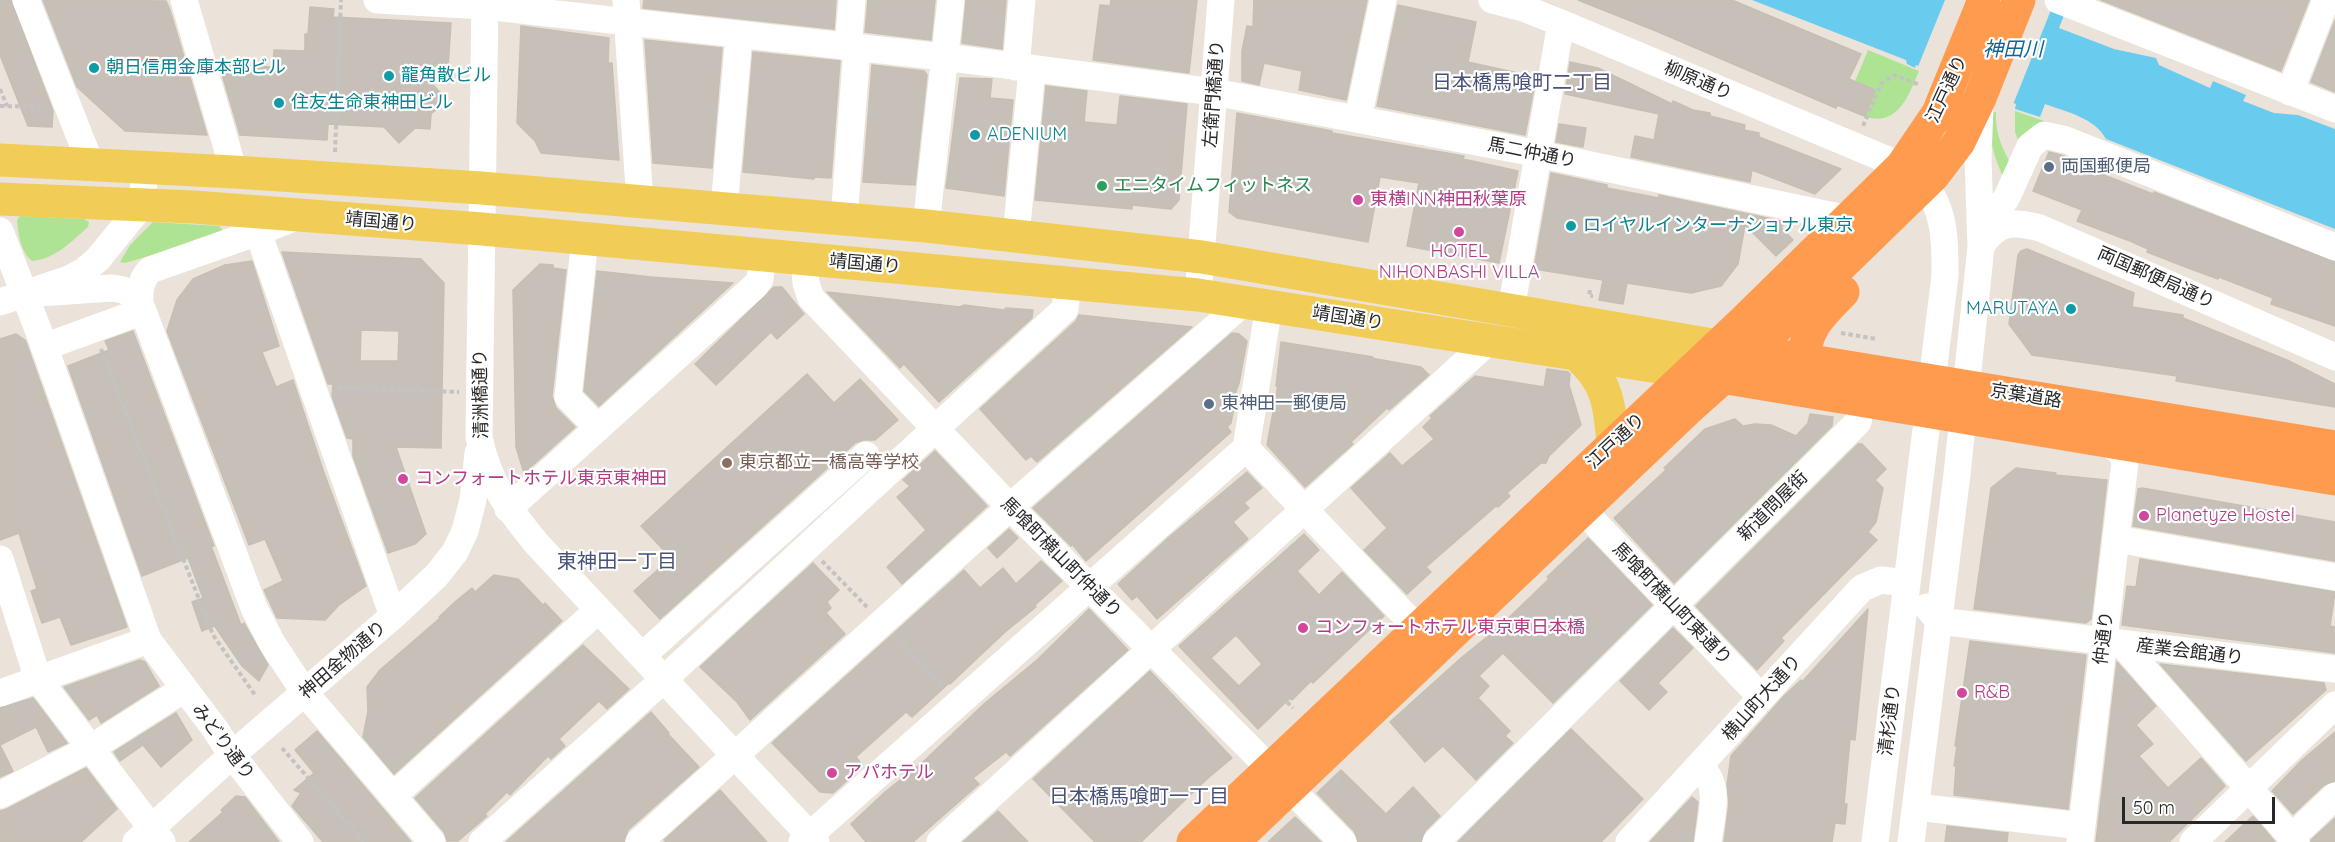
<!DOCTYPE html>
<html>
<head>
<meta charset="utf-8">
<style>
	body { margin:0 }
	#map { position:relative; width:2335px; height:842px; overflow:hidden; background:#ebe3d9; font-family:Quicksand,sans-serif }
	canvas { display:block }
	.scale { position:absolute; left:2122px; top:797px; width:153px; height:27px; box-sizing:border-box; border:3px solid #282828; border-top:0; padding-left:8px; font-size:18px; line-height:21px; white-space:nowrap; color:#282828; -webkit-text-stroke:4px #fff; paint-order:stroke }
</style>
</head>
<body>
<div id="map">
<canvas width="2335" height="842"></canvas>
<div class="scale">50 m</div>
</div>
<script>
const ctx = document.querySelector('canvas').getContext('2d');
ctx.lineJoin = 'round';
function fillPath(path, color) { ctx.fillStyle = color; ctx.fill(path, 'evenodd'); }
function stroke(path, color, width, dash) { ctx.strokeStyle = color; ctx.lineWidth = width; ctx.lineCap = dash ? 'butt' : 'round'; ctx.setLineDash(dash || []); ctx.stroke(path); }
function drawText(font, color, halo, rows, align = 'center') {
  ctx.font = font + ' Quicksand,"Noto Sans JP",sans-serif'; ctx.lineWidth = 4.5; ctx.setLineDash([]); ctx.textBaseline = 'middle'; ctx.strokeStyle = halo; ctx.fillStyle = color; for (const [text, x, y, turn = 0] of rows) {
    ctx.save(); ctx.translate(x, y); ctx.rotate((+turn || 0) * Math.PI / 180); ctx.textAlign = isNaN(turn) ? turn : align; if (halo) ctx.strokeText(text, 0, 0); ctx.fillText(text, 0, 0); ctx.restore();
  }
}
fillPath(new Path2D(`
	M1868,50L1919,71C1910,92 1900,124 1870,118C1861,117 1852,111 1844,108Z
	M2015,111L2047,122L2020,145L2015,132Z
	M1994,112H1996C1995,134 2003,152 2015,170L2006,183C1995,159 1986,138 1994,112Z
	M20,216L84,219L89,222L88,227C71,242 55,259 32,261C21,253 18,233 17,220Z
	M153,222L219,226L222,229L220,235L125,263L120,262L130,245Z`), '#afe394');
fillPath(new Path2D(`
	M1752,0H2033L2065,13L2059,28L2114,49L2156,58L2159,65L2210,88L2213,81L2246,95L2243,101L2274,113L2298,115L2335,129V229L2106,139C2095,118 2067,112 2045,104L2040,117L2015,109L2016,104L1916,65L1915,68L1907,64L1906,60Z`), '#69ccef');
fillPath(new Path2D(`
	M1945,0H2040L2053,5L2012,107L1917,69Z`), '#ebe3d9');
const building = new Path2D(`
	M0,0H11L53,111L52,127L28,126L0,55Z
	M43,0L166,1L170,10L207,135L125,131L77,87Z
	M644,0H836L834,29L643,8Z
	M868,0H935L931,40L865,32Z
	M966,0H1006L1002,49L962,43Z
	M1111,0H1197L1189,73L1093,60L1100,5L1110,6Z
	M1254,0H1367L1346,100L1299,90L1302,71L1264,63L1259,85L1242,81V51L1247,26L1253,27Z
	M1578,0H1732L1861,54L1849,79L1875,90L1865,116L1837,105L1836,108L1656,31Z
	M2101,0H2309L2281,71Z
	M1398,5L1476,22L1468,62L1536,77L1525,135L1377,106Z
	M310,7L334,9L333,17L451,23L448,67L415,65L447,100L431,114L430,129L415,128L399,143L384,127L328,124L327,140L240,135L219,64L273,67L274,50L305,51V34H308Z
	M2335,20V92L2311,82Z
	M521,26L609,38L608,63H612L619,160L541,153L535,141L517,123Z
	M645,40L722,48L712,168L653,163Z
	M753,52L840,61L831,178L814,177V179L743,172Z
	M1570,62L1598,68L1672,104L1673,101L1693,110L1710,113V116L1745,125L1744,130L1759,133V137L1841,169L1815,194L1752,170L1750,182L1631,157L1635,136L1654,140L1659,114L1565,94Z
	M872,65L924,71L927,75L915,185L863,182Z
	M960,78L992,79L990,98L1013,100L1004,196L946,188Z
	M1046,86L1087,91L1084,122L1117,125L1120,96L1187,104L1179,200L1171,209L1132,205V209L1035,200Z
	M1237,113L1332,131V133L1464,156L1463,159L1518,171L1499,263L1407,246L1419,183L1380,177L1368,242L1237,218L1229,212Z
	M1559,124L1586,128L1583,147L1556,142Z
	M2049,152L2061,155L2092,167L2091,170L2153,194L2154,192L2335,262V326L2271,304L2273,298L2219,277L2218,279L2183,266L2147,252L2148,249L2130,241L2077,221L2082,210L2033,191Z
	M1551,173L1607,185V188L1659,198V195L1786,222L1781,227L1793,240L1776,256L1745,225L1738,264L1721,286L1691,293L1627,283L1623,304L1599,300L1603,280L1534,269Z
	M2027,249L2134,293L2132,307L2183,315V318L2287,360L2335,384V407L2176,381L2177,376L2032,355L2009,324L2018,255L2021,251Z
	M282,252L421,259L444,283L441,448L396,447L426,534L415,544L388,553L353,456V439L347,438L332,396L333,384H328ZM361,330L399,331L398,361H360Z
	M252,261L279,346L262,352L276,387L293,380L324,473L366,586L339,605L325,620L277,618L264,590L283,581L265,539L249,545L167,331L177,300L193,279L225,265Z
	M540,264L553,265V268L566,270L552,396L556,408L575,427L524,473L516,447L513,290Z
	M597,271L651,277L733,283L599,406L584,391Z
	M774,287H782L804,314L777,339L771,332L716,385L695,364Z
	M827,292L960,307L964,305L1004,310L1006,308L1033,310L1032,318L939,402L904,364L900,368Z
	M1079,315L1192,327L1037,462L1031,456L1026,460L980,409L1076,321Z
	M133,331L214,546H211L241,625L244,623L268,665L259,681L242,666L216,628L214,626L202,631L192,602L203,598L188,558L142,576L68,366L109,350L105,341Z
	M1232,333L1239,334L1247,341L1239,383L1233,400L1235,402L1231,423L1227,427L1231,432L1086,561L1072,544L1071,546L1033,508Z
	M16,334L25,340L27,345L127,627L71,645L60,617L42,623L31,591L37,589L19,533L0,540V339Z
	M1281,342L1373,357L1371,358L1421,367L1429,375L1389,410L1387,408L1351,442L1353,444L1305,487L1267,445L1278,385L1276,386Z
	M1547,369L1568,372L1570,374L1569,385L1581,425L1549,456L1546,463H1541L1507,493L1510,496L1498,507L1496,506L1426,567L1431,572L1407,594L1364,550L1387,528L1351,488L1390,453L1402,466L1434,439L1423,427L1432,418L1430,416L1475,376L1544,387Z
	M807,374L834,403L860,379L898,420L875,440H863L855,443L660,619L634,591L671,558L641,526Z
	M1810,414L1833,417L1832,426L1674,583L1614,518L1666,470L1664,468L1705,429L1735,419L1743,426L1755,424L1771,425L1796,436L1808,423Z
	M1858,444H1862L1886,469L1875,480L1883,488L1876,522L1868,532L1877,540L1781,638L1784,641L1757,670L1696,606Z
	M935,451L987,506L902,584L887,567L926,530L897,497L910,486L903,480Z
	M2016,468L2056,473L2055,475L2107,480L2091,619L2086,623L1974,609L1991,488Z
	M1247,472L1262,488L1244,503L1249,508L1233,522L1248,539L1157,619L1137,596L1132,600L1118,584L1168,538Z
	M2142,488L2335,522V561L2133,526L2138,489Z
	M1009,529L1018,538L997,558L988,548Z
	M1304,534L1319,550L1297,571L1319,595L1342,572L1384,616L1313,683L1311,681L1292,700L1290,698L1258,729L1179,646ZM1236,635L1262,664L1239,686L1211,658Z
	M1588,538L1652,605L1553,703L1503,653L1479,676L1489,686L1478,698L1510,731L1505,736L1513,743L1476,780L1443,746L1425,762L1390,722L1461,658L1498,628L1549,579L1547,577Z
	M2140,559L2335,592L2330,626L2335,627V653L2122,625L2127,586L2136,587Z
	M1041,561L1062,581L1035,605L1036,607L1005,632L950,684L949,683L912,717L906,712L856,757L860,762L849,771L853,775L833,793L820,792L772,743L964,570L980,588L1003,568L1016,584Z
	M813,563L839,590L827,602L831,608L826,613L845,634L750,720L737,702L700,667Z
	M494,575L518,579L543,605L545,603L562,621L394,774L363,737L368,711L367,687L380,670L440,618L439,617L456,601L472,588L475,592Z
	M1089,609L1128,650L1010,756L1006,752L973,778L979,784L913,842H866L851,824L885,792L924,761L985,703L1037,660Z
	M1868,609L1855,740L1850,739L1844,804H1847L1845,824L1835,823L1832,842H1724L1729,803L1727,785L1731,756L1784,696L1801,680L1802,682Z
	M1673,628L1693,648L1658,683L1667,692L1649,710L1620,681Z
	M1970,641L2086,655L2068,809L1954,795L1956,766H1954L1957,746H1955Z
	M583,645L629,689L607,709L599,701L559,739L565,746L551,759L548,756L510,795L507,792L485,814L487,816L458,841H447L444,832L415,798Z
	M140,660L145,662L159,686L101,723L97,715L89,720L64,687Z
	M2117,662L2156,706L2136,725L2153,744L2139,756L2168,788L2201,758L2225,786L2169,842H2096Z
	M2160,664L2324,683L2326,690L2246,761Z
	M1150,671L1232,758L1208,778L1141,842H1095L1033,779Z
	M33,698L67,743L48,752L36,727L0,745V708Z
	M651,712L669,733L668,734L699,767L628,830L624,842H506Z
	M176,713L192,740L161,767L143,745L120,761L114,752Z
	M1571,729L1643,799L1601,842H1458Z
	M317,731L411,842H323L292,806L301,793L294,790L314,773L295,750Z
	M2335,732V781L2324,785L2293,814L2272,791L2302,760Z
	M0,745L13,771L0,777Z
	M86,768L117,809L81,842H0V811L7,809Z
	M1341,770L1386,814L1413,787L1440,816L1425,831L1421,842H1358L1354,831L1317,793Z
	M720,790L767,842H666L664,840Z
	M236,796L245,797L279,842H189L223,812L221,810Z
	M1692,797L1698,802L1693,842H1650Z
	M998,811L1028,842H963Z
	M2253,816L2275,842H2225L2244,824Z
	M1295,817L1321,842H1268Z
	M2335,818V842H2311V840Z
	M1947,826L2008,833L2007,842H1945Z`);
fillPath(building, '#c6c0b9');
stroke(building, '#c6bfb3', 1.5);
stroke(new Path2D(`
	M0,89L7,106
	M0,106L44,107
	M1863,126L1881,84L1894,75L1920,85
	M335,152L341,0
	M1590,290L1589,296H1593
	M1841,333L1877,339
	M101,349L213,635L255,695
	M337,388L459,392
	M822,561L867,607
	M898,639L944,688
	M1287,702L1293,708
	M282,748L364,842
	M1335,780L1343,788`), '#c3c3c3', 4, [4.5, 3]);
stroke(new Path2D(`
	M26,0L91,165
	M184,0L234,172
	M377,0L485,6L944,57L1214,92L1519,150L1849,219
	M485,0L479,437C488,482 508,509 537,544L816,842
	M626,0L640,202
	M1492,0L1523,8L1561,23L1902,166C1910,172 1918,178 1924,185C1946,210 1945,245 1945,276L1875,842
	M2058,0L2335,109
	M848,48L852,0
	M1016,67L1022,0
	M2290,92L2326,0
	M1358,119L1383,0
	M724,209L739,35
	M299,216L258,232L393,616
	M844,219L857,48
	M926,226L951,0
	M0,231L42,340L148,640L215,729L232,755L300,842
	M1982,233L2007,197L2030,146L2044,135L2066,140L2335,247
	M1016,236L1032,69
	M585,239L568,397L598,428
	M1984,242C1999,220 2017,222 2040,228L2335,357
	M804,259L806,283L811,298L1010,507L1343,842
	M25,294L111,288C128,289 136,295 143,311L254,608L272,643L305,693L432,842
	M1198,295L1221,0
	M0,302L69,279L84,271L98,259L142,205L145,168
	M140,303C139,289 141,280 150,270L258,232
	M1511,310L1561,23
	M44,347L143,311
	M1246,448L1417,628
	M508,509L755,286L760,279L763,255
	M1581,512L1594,522L1761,697
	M2116,539L2335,577
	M0,559L38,679L162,842
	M1927,607L1939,621L2335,669
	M2121,643L2296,842
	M642,656L866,455
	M0,693L148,640
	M1700,767C1722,785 1711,817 1708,842
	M0,795L91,748L184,689
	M393,796L598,610
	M1916,807L2082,826
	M2292,837L2335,796
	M136,842L232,755L393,616L437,575L455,552L465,531L473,500L478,453
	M482,842L663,680L1065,309L1068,283
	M639,842L1010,507L1244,302
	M802,842L1246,448L1269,306
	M940,842L1491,339
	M1436,842L1858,422L1861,401
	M1629,842L1862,588L1881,580L1907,583
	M1911,842L1957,474L1981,247L1978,159L1980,105
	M2080,842L2125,462L2121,452L2106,442
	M2193,842L2335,705`), '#fff', 27);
stroke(new Path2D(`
	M0,160L234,172L481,188L926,226L1202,257L1718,346
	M0,199L194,207L482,229L1198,295L1690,372
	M1576,354C1607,380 1610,404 1613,444`), '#f1cd57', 33);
stroke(new Path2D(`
	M1738,349L2335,447
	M1802,359C1810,323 1818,318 1843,292
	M1709,375L2335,479
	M1193,842L1745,320L1902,166L1938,113L1984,0
	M1233,842L1687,410L1753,351L1933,176L1959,142L1980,98L2019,0`), '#ff9b4f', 33);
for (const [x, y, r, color] of [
	[94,68,6,"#0f9aa8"],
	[389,76,6,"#0f9aa8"],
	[279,103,6,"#0f9aa8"],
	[975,135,6,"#0f9aa8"],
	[2049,167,6,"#5c6f8a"],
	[1102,186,6,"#2e9e5b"],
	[1358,200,6,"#d1479c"],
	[1571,226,6,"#0f9aa8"],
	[1459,232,6,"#d1479c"],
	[2071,309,6,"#0f9aa8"],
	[1209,404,6,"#5c6f8a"],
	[727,463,6,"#8d6e63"],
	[403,479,6,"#d1479c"],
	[2144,516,6,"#d1479c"],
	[1303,628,6,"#d1479c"],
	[1962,693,6,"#d1479c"],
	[832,773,6,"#d1479c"]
]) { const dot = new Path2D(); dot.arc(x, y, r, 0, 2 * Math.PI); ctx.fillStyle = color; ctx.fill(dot); stroke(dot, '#fff', 2); }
drawText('18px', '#0d838f', '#fff', [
	["朝日信用金庫本部ビル",106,68],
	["龍角散ビル",401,76],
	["住友生命東神田ビル",291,103],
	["ADENIUM",987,135],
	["ロイヤルインターナショナル東京",1583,226],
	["MARUTAYA",2059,309,"right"]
], 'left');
drawText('18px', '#282828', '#fff', [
	["柳原通り",1698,81,23],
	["江戸通り",1947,89,-65],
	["左衛門橋通り",1214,94,-86],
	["馬二仲通り",1532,153,11],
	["靖国通り",381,222,5],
	["靖国通り",865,264,5],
	["両国郵便局通り",2156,278,24],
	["靖国通り",1348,318,9],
	["清洲橋通り",481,394,-91],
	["京葉道路",2026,396,9],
	["江戸通り",1616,441,-43],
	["新道問屋街",1773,506,-45],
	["馬喰町横山町仲通り",1061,558,45],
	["馬喰町横山町東通り",1672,604,46],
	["仲通り",2104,638,-83],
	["産業会館通り",2190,652,7],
	["神田金物通り",343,660,-41],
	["横山町大通り",1762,698,-48],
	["清杉通り",1890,720,-83],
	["みどり通り",223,742,53]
]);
drawText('18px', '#4e5e75', '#fff', [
	["両国郵便局",2061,167],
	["東神田一郵便局",1221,404]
], 'left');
drawText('18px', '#27864d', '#fff', [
	["エニタイムフィットネス",1114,186]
], 'left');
drawText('18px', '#b23c85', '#fff', [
	["東横INN神田秋葉原",1370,200],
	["HOTEL",1459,252,"center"],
	["NIHONBASHI VILLA",1459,273,"center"],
	["コンフォートホテル東京東神田",415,479],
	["Planetyze Hostel",2156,516],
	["コンフォートホテル東京東日本橋",1315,628],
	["R&B",1974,693],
	["アパホテル",844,773]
], 'left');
drawText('18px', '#785e54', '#fff', [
	["東京都立一橋高等学校",739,463]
], 'left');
drawText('italic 20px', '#0c6798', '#fff', [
	["神田川",2013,50]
]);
drawText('20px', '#485178', '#fff', [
	["日本橋馬喰町二丁目",1522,83],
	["東神田一丁目",617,562],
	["日本橋馬喰町一丁目",1139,797]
]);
</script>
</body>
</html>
